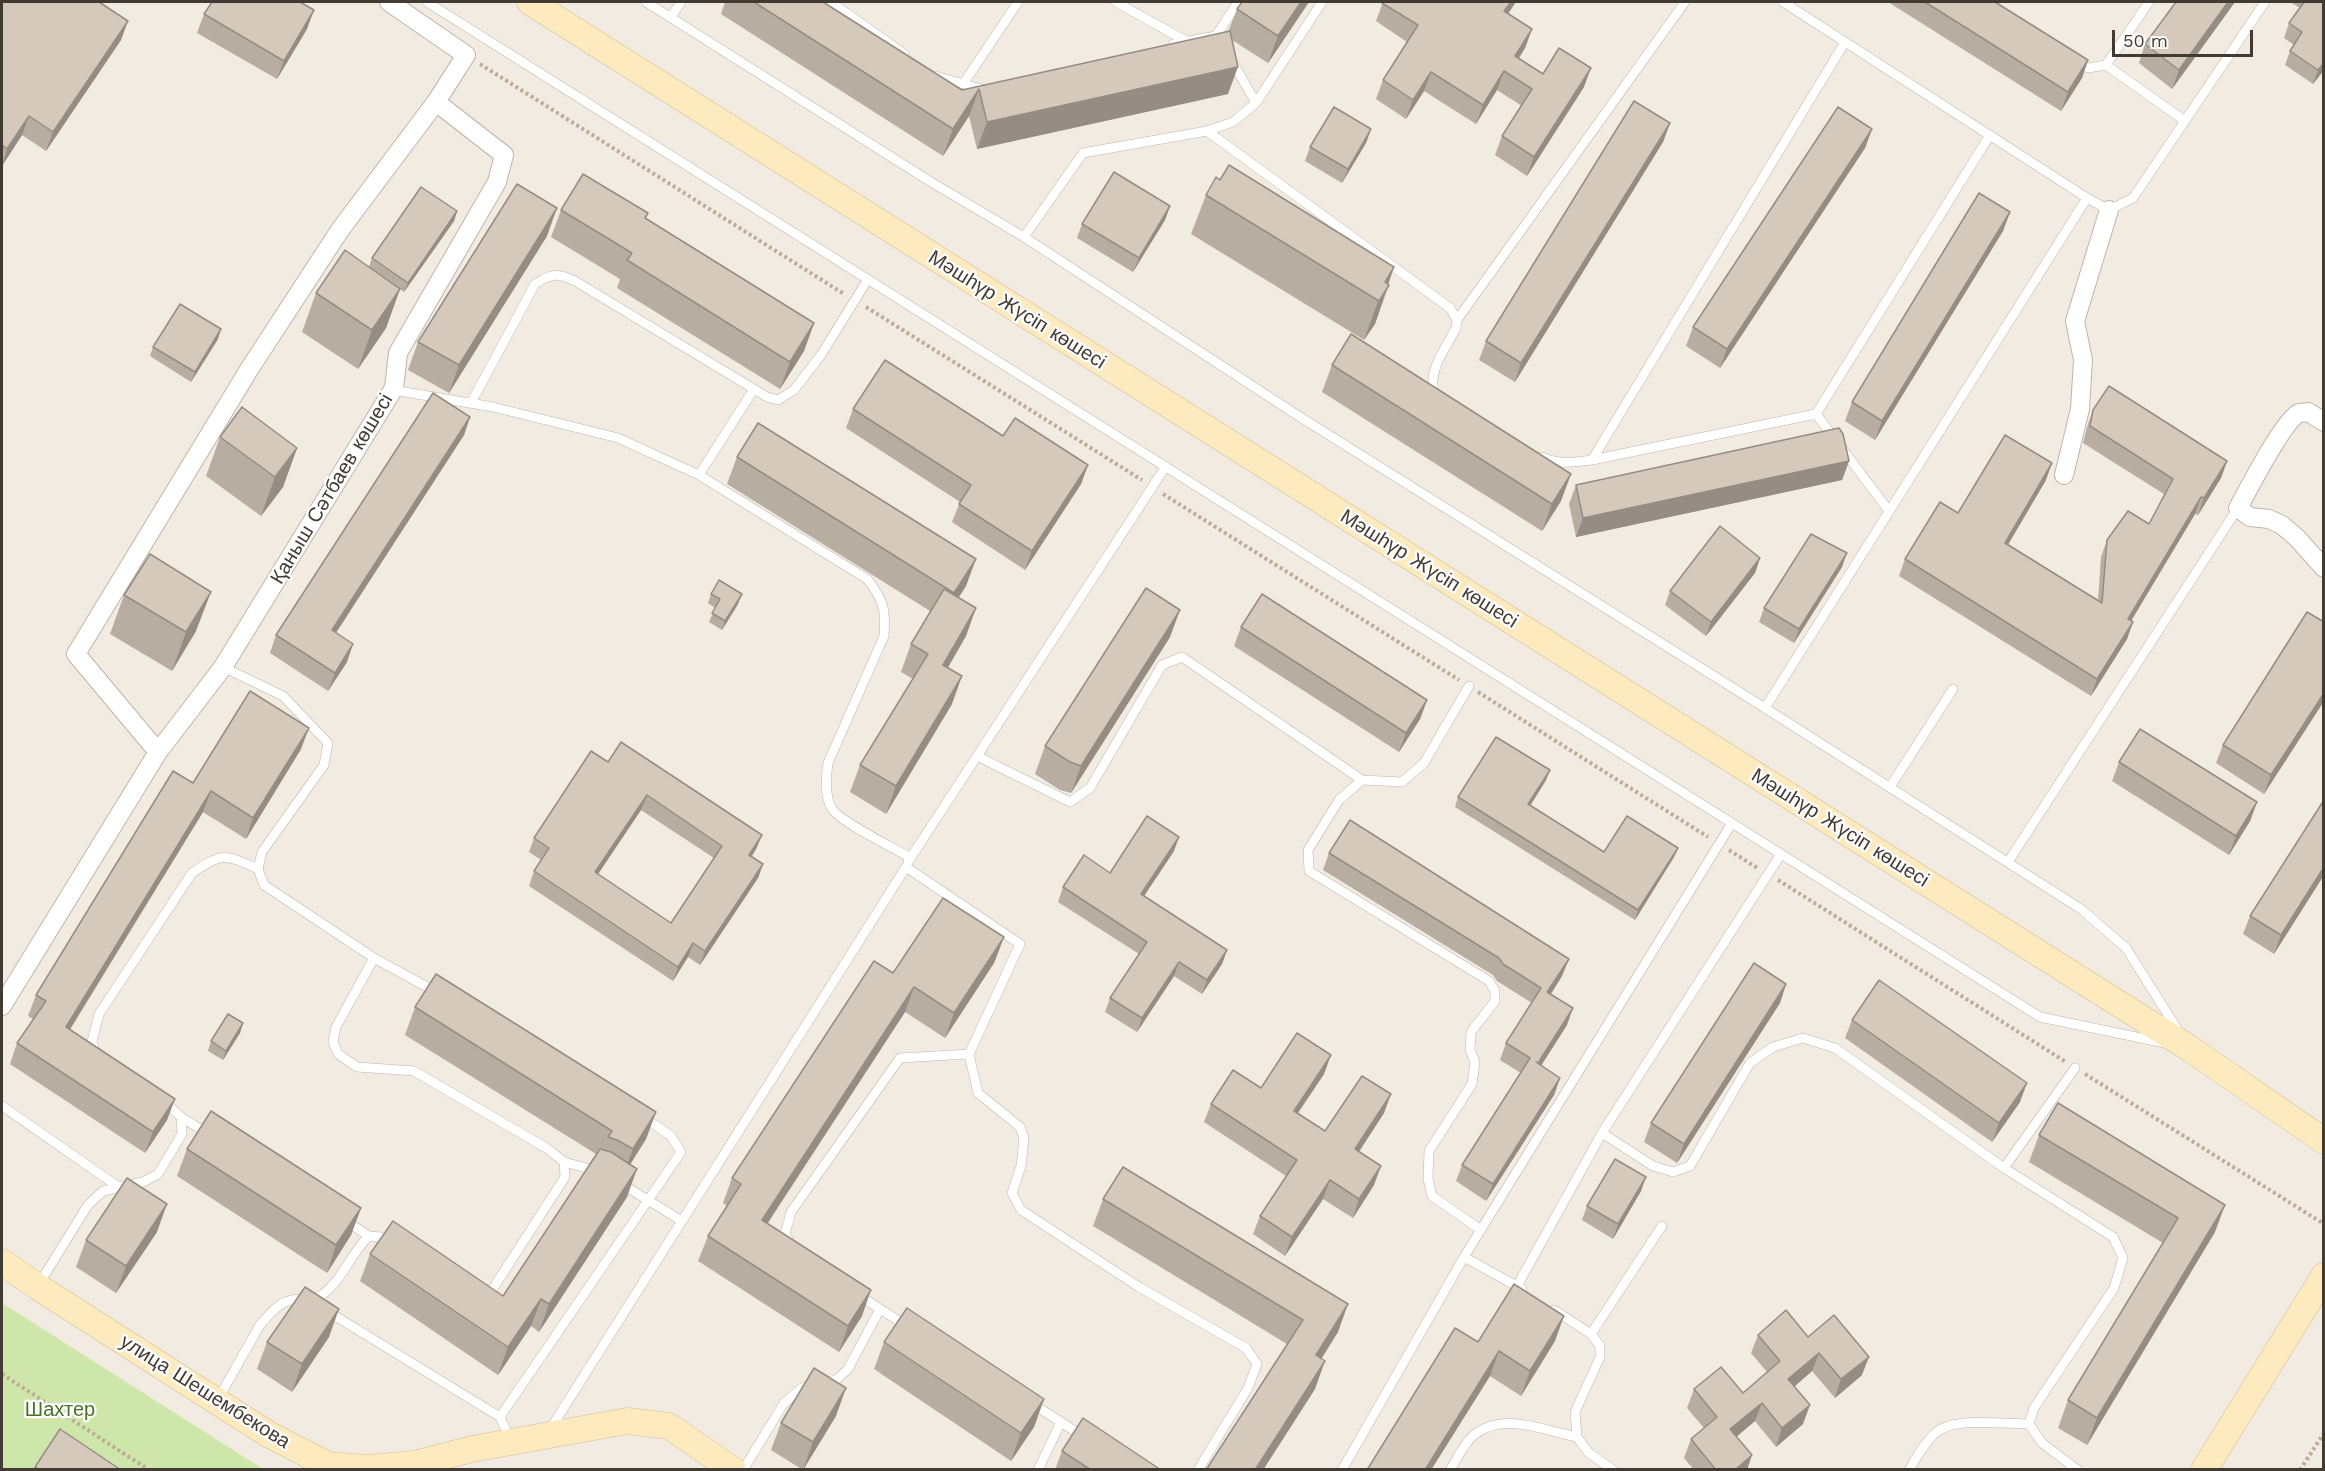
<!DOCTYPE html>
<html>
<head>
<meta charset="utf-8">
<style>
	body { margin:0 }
	#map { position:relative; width:2325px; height:1471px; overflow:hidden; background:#f1ebe2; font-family:"Work Sans",sans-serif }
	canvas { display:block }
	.frame { position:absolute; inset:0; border:3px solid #423b33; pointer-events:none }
	.scale { position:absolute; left:2112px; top:30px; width:141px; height:27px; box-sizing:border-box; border:3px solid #423b33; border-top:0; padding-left:8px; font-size:18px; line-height:21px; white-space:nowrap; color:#423b33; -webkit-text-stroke:4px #fff; paint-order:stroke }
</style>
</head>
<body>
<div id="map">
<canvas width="2325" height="1471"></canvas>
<div class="frame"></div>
<div class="scale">50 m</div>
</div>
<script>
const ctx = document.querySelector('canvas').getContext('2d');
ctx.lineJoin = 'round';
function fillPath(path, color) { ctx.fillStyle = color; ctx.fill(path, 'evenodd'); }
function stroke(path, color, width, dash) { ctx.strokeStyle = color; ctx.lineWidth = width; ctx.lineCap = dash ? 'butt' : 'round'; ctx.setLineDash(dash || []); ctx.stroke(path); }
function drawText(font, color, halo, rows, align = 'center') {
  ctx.font = font + ' "Work Sans",sans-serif'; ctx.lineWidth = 4.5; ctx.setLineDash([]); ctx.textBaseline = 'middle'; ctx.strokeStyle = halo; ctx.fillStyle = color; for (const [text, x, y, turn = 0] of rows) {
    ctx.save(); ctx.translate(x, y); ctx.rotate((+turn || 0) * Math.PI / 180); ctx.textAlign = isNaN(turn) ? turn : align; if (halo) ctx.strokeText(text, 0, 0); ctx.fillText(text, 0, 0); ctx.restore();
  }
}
fillPath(new Path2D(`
	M2,1303L263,1469H2Z`), '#cfe6aa');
const lane = new Path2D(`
	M427,2L2040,1017L2165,1043
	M646,2L931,182L1024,237L1297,415L1765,708L2081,909L2126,948L2179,1032
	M831,2L904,54
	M1116,2L1186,41
	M1783,2L2087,198L2109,210L2133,198L2265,2
	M671,17L681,2
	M1173,44L1216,36L1238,2
	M1232,61L1256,103
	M2074,64L2088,68L2106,65L2185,121
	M2106,65L2149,2
	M935,76L985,90
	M963,84L1018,2
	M1207,131L1450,308L1457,320L1456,328C1446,348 1426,372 1435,395
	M1024,237L1083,153L1207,131L1233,122L1256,103L1322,2
	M1457,320L1685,2
	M393,390L493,407L618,438L699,475L867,579C884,600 886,610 884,636L828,763C826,777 824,796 832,809C842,823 894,848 911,858
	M471,403L535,284C552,273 557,273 575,281L754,389
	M1542,457C1558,465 1574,462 1592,460L1816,414
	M1592,460L1845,42
	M699,475L754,389L767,397L778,400L794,390L821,355L868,279
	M1889,511L1816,414L1990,135
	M223,667L283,696L328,743L324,765L262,852L258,869L264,885L374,958L336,1027L333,1042L338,1054L357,1067L414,1071L548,1149L564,1162L565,1177L492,1290L483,1296
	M1469,686L1424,763L1402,782L1362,780L1339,800L1308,850L1309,871L1489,981L1495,991V1001L1471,1032L1470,1050L1475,1062L1472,1084L1429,1151L1428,1179L1432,1196L1481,1230
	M1765,708L2087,198
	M977,756L1070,802L1090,788L1162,665L1182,657L1362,780
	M1890,787L1953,689
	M908,862L1166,466
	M2008,862L2238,508
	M374,958L438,993
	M96,1056L92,1041L99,1014L192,873C224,852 224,854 258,869
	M2,1106L120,1188
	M181,1117L210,1135
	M1602,1133L1653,1166L1673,1172L1690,1166L1750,1063L1773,1047L1803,1038L1835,1048L2004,1168L2113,1237L2123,1258L2114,1288L2034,1408L2029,1424L2042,1443L2078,1470
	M564,1162L597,1171
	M2004,1168L2075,1068
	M620,1183L682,1221
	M346,1221L369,1236
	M791,1245L785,1234L791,1212L900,1058L969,1054
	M39,1284L88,1205L103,1191L143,1182L158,1174L182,1134L181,1117L164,1101
	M1517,1286L1602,1133L1781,854
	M1522,1289L1464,1257L1732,823
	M857,1294L880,1309
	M1554,1310L1591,1334L1600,1346V1357L1575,1412L1577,1437L1589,1453L1613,1470
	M327,1311L500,1417L510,1439
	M1591,1334L1662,1226
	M218,1399L260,1325C267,1317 277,1304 288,1301C301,1296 309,1304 323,1294C343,1279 351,1253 369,1236L382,1237L392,1244
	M1031,1403L1061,1422
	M500,1417L681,1152L671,1136L642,1116
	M549,1431L906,867L1020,944L969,1054L978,1093L1020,1127L1024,1138L1021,1166L1012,1193L1021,1210L1139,1287L1246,1348L1257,1364L1248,1388L1198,1470
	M743,1470L784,1403L802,1388L836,1380L848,1369L880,1309L907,1326
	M1038,1470L1061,1422L1085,1438
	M1342,1470L1464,1257
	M1450,1470C1457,1459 1464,1443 1474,1435C1503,1411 1545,1431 1577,1437
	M1909,1470C1916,1458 1929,1435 1941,1429C1961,1418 2006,1424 2029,1424`);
const street = new Path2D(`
	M2324,422L2308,412C2308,412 2300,413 2299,413C2283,421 2248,490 2238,508L2250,517L2269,519L2282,525L2297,538L2324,568
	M2064,475L2080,409L2083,360L2075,321L2109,210
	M158,752L76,654L250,368L340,230L436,102
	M2,1006L158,752L223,667L394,388L398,353L497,182L504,155L436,102L466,55L389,2`);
const secondary = new Path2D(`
	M530,2L2189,1048L2324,1141
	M2,1262L38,1287L268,1434L328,1465L368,1468L414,1464L472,1449L627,1421L669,1426L733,1470
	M2204,1470L2324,1276`);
stroke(lane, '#bfb5a8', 10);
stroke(street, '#bfb5a8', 20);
stroke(secondary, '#d1bc92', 27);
stroke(new Path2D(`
	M480,64L844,294
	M866,307L1142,480
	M1163,494L1459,680
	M1478,692L1708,837
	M1729,850L1759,869
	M1778,880L2066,1062
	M2085,1074L2324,1224
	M2,1374L149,1470
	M2300,1470L2324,1433`), '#bead96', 4, [3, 3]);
stroke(lane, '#fff', 9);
stroke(street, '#fff', 18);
stroke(secondary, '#feeabf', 26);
fillPath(new Path2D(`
	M2,2L121,40L46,151L22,135L2,166Z
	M725,2H823L962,90L1228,32L1237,9L1309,2L1268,63L1232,40L1228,94L977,149L969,116L943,156L721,14Z
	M1383,2L1508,14L1532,29L1525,48L1519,58L1543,74L1584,87L1527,176L1495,155L1502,136L1522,106L1497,90L1476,124L1424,91L1406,119L1376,99L1383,80L1407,42L1376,21Z
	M1888,2H1995L2088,60L2082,78L2061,111Z
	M2176,2H2235L2172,89L2139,63L2145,44Z
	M2290,2H2324V70L2313,84L2285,65L2290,51L2294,45L2284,38L2289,23L2300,8Z
	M204,14L307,29L277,79L197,33Z
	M1670,123L1663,142L1515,382L1479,360L1486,341Z
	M1371,129L1366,143L1342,183L1305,161L1310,147Z
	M1872,129L1865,148L1720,368L1686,346L1693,327Z
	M1206,195L1389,285L1375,324L1364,340L1191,234Z
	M1170,206L1165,220L1133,272L1077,238L1082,224Z
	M561,210L646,219L814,323L804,351L780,389L617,288L620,279L551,237Z
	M457,211L454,221L404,292L400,289L386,328L358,369L302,332L316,293L369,267L372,258Z
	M2010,212L2003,231L1875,440L1845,421L1852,402Z
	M547,236L449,393L408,370L418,342Z
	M218,339L191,382L150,356L153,347Z
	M1332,365L1561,501L1542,531L1322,392Z
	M853,409L1003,436L1088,465L1081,484L1025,570L952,522L960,502L846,428Z
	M2093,410L2227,461L2221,478L2198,515L2195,514L2131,621L2133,622L2127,639L2091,696L1899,576L1905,559L1958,513L2046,480L2008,544L2098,600L2101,557L2107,540L2149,524L2164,494L2083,443L2087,427Z
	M470,417L464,435L336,633L347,662L328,691L270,653L276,635Z
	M220,437L297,448L283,487L261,516L206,476Z
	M737,457L966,586L958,598L966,636L948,668L952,704L886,814L850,792L860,765L913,679L901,672L911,644L930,611L727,484Z
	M1849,461L1842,480L1576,537L1569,504L1576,485Z
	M1760,558L1755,573L1706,636L1665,605L1670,591Z
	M1842,567L1794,643L1759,622L1764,608Z
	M711,594L738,604L722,630L709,622L715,608L708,603Z
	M124,595L196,631L172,671L110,634Z
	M1241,627L1427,700L1420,719L1399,752L1234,646Z
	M1170,637L1071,793L1060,790L1035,774L1045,746Z
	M2324,701L2264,794L2216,763L2223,745Z
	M301,749L246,839L203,812L70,1030L175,1099L167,1120L145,1153L10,1064L17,1043L33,1019L28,1016L36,995L193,783Z
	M608,762L762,835L756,849L752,856L763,864L758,878L700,965L688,957L673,981L529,886L534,871L541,860L529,852L534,838ZM641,810L714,858L671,923L598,874Z
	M2119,762L2257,802L2250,821L2229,855L2112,781Z
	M1546,780L1530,806L1604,852L1678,848L1674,857L1635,920L1455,807L1458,797Z
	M2324,800V875L2274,954L2243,934L2250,916Z
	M1174,851L1144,896L1227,950L1222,964L1202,994L1174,976L1137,1032L1105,1012L1110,998L1139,954L1058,902L1063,887L1110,873Z
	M1329,853L1562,976L1551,994L1567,1025L1541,1065L1560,1078L1554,1095L1486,1201L1456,1181L1462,1165L1521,1073L1500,1060L1506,1043L1532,1003L1497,981L1493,975L1323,870Z
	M1004,937L994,963L945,1038L905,1012L768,1223L862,1316L839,1352L698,1261L708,1236L727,1206L723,1203L732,1178L893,973Z
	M1786,984L1780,1003L1677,1163L1644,1142L1651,1123Z
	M415,1007L656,1112L646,1139L630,1164L627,1197L539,1332L531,1326L498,1375L360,1281L370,1254L503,1296L596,1154L405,1035Z
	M1852,1020L2020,1102L1992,1142L1845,1038Z
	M243,1023L240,1033L223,1060L208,1051L211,1041Z
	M1324,1074L1298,1113L1325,1131L1384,1113L1359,1152L1374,1185L1353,1218L1323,1199L1285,1256L1253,1234L1260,1216L1286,1176L1204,1122L1211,1104L1261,1088Z
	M2039,1135L2215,1232L2087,1445L2058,1428L2068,1400L2163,1243L2029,1162Z
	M187,1149L361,1208L351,1235L327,1273L177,1176Z
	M1641,1191L1613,1239L1582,1220L1587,1206Z
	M1103,1199L1338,1332L1321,1359L1315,1389L1263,1470H1206L1287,1344L1093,1226Z
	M157,1232L116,1293L76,1267L86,1240Z
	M1758,1335L1808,1337L1862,1375L1835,1398L1812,1371L1794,1387L1803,1424L1776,1447L1755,1421L1736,1437L1747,1470H1694L1684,1458L1691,1439L1704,1428L1687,1408L1694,1389L1743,1393L1767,1372L1751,1353Z
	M329,1337L292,1392L257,1369L267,1342Z
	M1555,1341L1521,1396L1490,1376L1431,1470H1367L1478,1342Z
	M884,1342L1044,1399L1034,1427L1011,1461L874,1369Z
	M836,1416L803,1470L771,1450L781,1423Z
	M1062,1451L1161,1470H1055Z`), '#b7ada1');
fillPath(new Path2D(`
	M1301,2H1309L1268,63L1278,36Z
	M1511,2H1516L1497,30L1504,11Z
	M2228,2H2235L2172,89L2179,70Z
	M314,10L307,29L277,79L284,61Z
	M128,21L121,40L46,151L53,132Z
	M1532,29L1525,48L1508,75L1515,56Z
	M2088,60L2082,78L2061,111L2068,92Z
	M2324,63V70L2313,84L2318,70Z
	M1238,67L1228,94L977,149L987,122Z
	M1591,68L1584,87L1527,176L1534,157Z
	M1504,71L1497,90L1476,124L1483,105Z
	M1431,72L1424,91L1406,119L1413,100Z
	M979,89L969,116L943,156L953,129Z
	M29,116L22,135L2,166L7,149Z
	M1670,123L1663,142L1515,382L1521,363Z
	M1371,129L1366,143L1342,183L1348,169Z
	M1872,129L1865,148L1720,368L1727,349Z
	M1170,206L1165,220L1133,272L1139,258Z
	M557,208L547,236L449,393L459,365Z
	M457,211L454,221L404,292L408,283Z
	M2010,212L2003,231L1875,440L1882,421Z
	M1394,267L1375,324L1364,340L1385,282Z
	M400,289L386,328L358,369L372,330Z
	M814,323L804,351L780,389L790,362Z
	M221,329L218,339L191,382L195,372Z
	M470,417L464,435L326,648L332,630Z
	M297,448L283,487L261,516L275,477Z
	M1849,461L1842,480L1576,537L1583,518Z
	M2227,461L2221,478L2198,515L2204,498Z
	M2052,463L2046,480L1999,560L2005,543Z
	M1088,465L1081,484L1025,570L1032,551Z
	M1571,474L1561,501L1542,531L1552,504Z
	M2201,497L2195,514L2122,636L2128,619Z
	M1847,553L1842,567L1794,643L1799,629Z
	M1760,558L1755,573L1706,636L1711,622Z
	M976,559L966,586L944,620L954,593Z
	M211,592L196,631L172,671L186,632Z
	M742,594L738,604L722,630L725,621Z
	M976,608L966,636L933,692L943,665Z
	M1180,610L1170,637L1071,793L1081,766Z
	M2133,622L2127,639L2091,696L2097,679Z
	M353,644L347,662L328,691L335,673Z
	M962,676L952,704L886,814L896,786Z
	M2324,693V701L2264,794L2271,775Z
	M1427,700L1420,719L1399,752L1406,733Z
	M309,728L301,749L246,839L253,818Z
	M1550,770L1546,780L1525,814L1528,804Z
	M211,791L203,812L58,1048L66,1027Z
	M647,795L641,810L590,886L595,872Z
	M2257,802L2250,821L2229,855L2236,836Z
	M762,835L756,849L744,869L749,855Z
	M1179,837L1174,851L1136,908L1141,894Z
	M1678,848L1674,857L1635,920L1638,910Z
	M763,864L758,878L700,965L705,951Z
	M2324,867V875L2274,954L2281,935Z
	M1004,937L994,963L945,1038L954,1013Z
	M693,943L688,957L673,981L678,967Z
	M1227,950L1222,964L1202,994L1207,980Z
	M1569,959L1562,976L1541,1009L1547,992Z
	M1179,962L1174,976L1137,1032L1142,1018Z
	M1786,984L1780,1003L1677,1163L1684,1144Z
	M914,987L905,1012L753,1245L762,1220Z
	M1573,1008L1567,1025L1532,1080L1538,1063Z
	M243,1023L240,1033L223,1060L226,1051Z
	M1331,1055L1324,1074L1287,1129L1294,1111Z
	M1560,1078L1554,1095L1486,1201L1493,1184Z
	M2027,1083L2020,1102L1992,1142L1999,1123Z
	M1391,1094L1384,1113L1348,1168L1355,1149Z
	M175,1099L167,1120L145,1153L153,1132Z
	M656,1112L646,1139L623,1176L633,1149Z
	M1381,1166L1374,1185L1353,1218L1359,1199Z
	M637,1169L627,1197L539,1332L549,1304Z
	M1646,1177L1641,1191L1613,1239L1618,1224Z
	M1330,1180L1323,1199L1285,1256L1292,1237Z
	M167,1204L157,1232L116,1293L126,1266Z
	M2225,1205L2215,1232L2087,1445L2097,1418Z
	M361,1208L351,1235L327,1273L336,1245Z
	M871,1290L862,1316L839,1352L848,1326Z
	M541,1299L531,1326L498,1375L508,1347Z
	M1348,1304L1338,1332L1306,1383L1316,1355Z
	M339,1309L329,1337L292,1392L302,1364Z
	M1564,1316L1555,1341L1521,1396L1530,1371Z
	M1499,1351L1490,1376L1431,1470H1425Z
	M1819,1353L1812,1371L1781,1398L1788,1379Z
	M1869,1357L1862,1375L1835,1398L1841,1379Z
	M1325,1361L1315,1389L1263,1470H1255Z
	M846,1388L836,1416L803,1470L813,1442Z
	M1044,1399L1034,1427L1011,1461L1021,1433Z
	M1762,1403L1755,1421L1723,1448L1730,1429Z
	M1810,1405L1803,1424L1776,1447L1782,1428Z
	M1752,1455L1747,1470H1735Z`), '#958d83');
const building = new Path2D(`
	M2,2H99L128,21L53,132L29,116L7,149L2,145Z
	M212,2H300L314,10L284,61L204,14Z
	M754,2H823L962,90L1230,31L1238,67L987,122L979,89L953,129Z
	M1242,2H1301L1278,36L1237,9Z
	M1383,2H1511L1504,11L1532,29L1515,56L1543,74L1559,48L1591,68L1534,157L1502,136L1532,89L1504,71L1483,105L1431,72L1413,100L1383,80L1418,25L1382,3Z
	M1925,2H1995L2088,60L2068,92Z
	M2176,2H2228L2179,70L2145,44Z
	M2304,2H2324V63L2318,70L2290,51L2302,32L2289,23Z
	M1634,101L1670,123L1521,363L1486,341Z
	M1334,107L1371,129L1348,169L1310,147Z
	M1838,107L1872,129L1727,349L1693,327Z
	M1229,165L1394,267L1385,282L1389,285L1379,301L1206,195L1216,177L1220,180Z
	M1114,172L1170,206L1139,258L1082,224Z
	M583,174L648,213L645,218L814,323L790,362L627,260L632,253L561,210Z
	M517,184L557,208L459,365L418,342Z
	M421,187L457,211L408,283L372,258Z
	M1979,193L2010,212L1882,421L1852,402Z
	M345,250L400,289L372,330L316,293Z
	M180,304L221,329L195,372L153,347Z
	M1351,334L1571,474L1552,504L1332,365Z
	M885,360L1003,436L1015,418L1088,465L1032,551L959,504L971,485L853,409Z
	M2109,386L2227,461L2204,498L2201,497L2128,619L2133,622L2097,679L1905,559L1940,502L1958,513L2005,435L2052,463L2005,543L2102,603L2107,540L2128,511L2149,524L2173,479L2090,426L2093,410Z
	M433,393L470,417L332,630L353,644L335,673L276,635Z
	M242,407L297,448L275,477L220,437Z
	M758,423L976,559L954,593L737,457Z
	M1839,428L1843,434L1849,461L1583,518L1576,485Z
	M1720,526L1760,558L1711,622L1670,591Z
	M1811,534L1847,553L1799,629L1764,608Z
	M150,554L211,592L186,632L124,595Z
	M719,580L742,594L725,621L712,613L720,599L711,594Z
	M1146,588L1180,610L1081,766L1070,762L1045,746Z
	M944,589L976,608L943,665L962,676L896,786L860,765L928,654L911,644Z
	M1262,594L1427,700L1406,733L1241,627Z
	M2307,612L2324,622V693L2271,775L2223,745Z
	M250,691L309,728L253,818L211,791L66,1027L175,1099L153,1132L17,1043L46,1001L36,995L173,771L193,783Z
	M2140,729L2257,802L2236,836L2119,762Z
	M1496,737L1550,770L1528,804L1604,852L1627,816L1678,848L1638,910L1458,797Z
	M621,742L762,835L749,855L763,864L705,951L693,943L678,967L534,871L549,848L534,838L591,751L608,762ZM647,795L722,846L671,923L595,872Z
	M2324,800V867L2281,935L2250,916Z
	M1147,816L1179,837L1141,894L1227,950L1207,980L1179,962L1142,1018L1110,998L1147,942L1063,887L1084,855L1110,873Z
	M1350,820L1569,959L1547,992L1573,1008L1538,1063L1536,1062L1560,1078L1493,1184L1462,1165L1530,1058L1506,1043L1541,988L1503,964L1499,958L1329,853Z
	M943,898L1004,937L954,1013L914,987L762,1220L871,1290L848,1326L708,1236L741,1184L732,1178L874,961L893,973Z
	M1754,963L1786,984L1684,1144L1651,1123Z
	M436,974L656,1112L633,1149L617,1140L608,1137L612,1131L415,1007Z
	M1879,980L2027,1083L1999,1123L1852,1020Z
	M228,1014L243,1023L226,1051L211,1041Z
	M1297,1033L1331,1055L1294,1111L1325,1131L1362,1076L1391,1094L1355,1149L1381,1166L1359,1199L1330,1180L1292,1237L1260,1216L1297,1160L1211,1104L1233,1070L1261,1088Z
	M2058,1103L2225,1205L2097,1418L2068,1400L2178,1218L2039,1135Z
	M211,1111L361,1208L336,1245L187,1149Z
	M600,1149L611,1152L637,1169L549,1304L541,1299L508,1347L370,1254L393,1221L503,1296Z
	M1615,1159L1646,1177L1618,1224L1587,1206Z
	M1123,1167L1348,1304L1316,1355L1325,1361L1255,1470H1206L1303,1320L1103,1199Z
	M127,1178L167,1204L126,1266L86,1240Z
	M1514,1284L1564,1316L1530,1371L1499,1351L1425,1470H1367L1455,1328L1478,1342Z
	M305,1287L339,1309L302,1364L267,1342Z
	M907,1308L1044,1399L1021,1433L884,1342Z
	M1786,1310L1808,1337L1834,1315L1869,1357L1841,1379L1819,1353L1788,1379L1810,1405L1782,1428L1762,1403L1730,1429L1752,1455L1735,1470H1716L1691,1439L1717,1417L1694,1389L1721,1367L1743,1393L1780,1361L1758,1335Z
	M814,1368L846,1388L813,1442L781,1423Z
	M1083,1418L1161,1470H1091L1062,1451Z
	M60,1429L121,1470H40L35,1467Z`);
fillPath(building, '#d5c9bb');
stroke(building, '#958d83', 1.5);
drawText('20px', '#423b33', '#fff', [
	["Мәшһүр Жүсіп көшесі",1017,310,32],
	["Қаныш Сәтбаев көшесі",332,489,-59],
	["Мәшһүр Жүсіп көшесі",1429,569,32],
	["Мәшһүр Жүсіп көшесі",1840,828,32],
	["улица Шешембекова",205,1392,32]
]);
drawText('20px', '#497227', '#fff', [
	["Шахтер",60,1410]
]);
</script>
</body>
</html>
